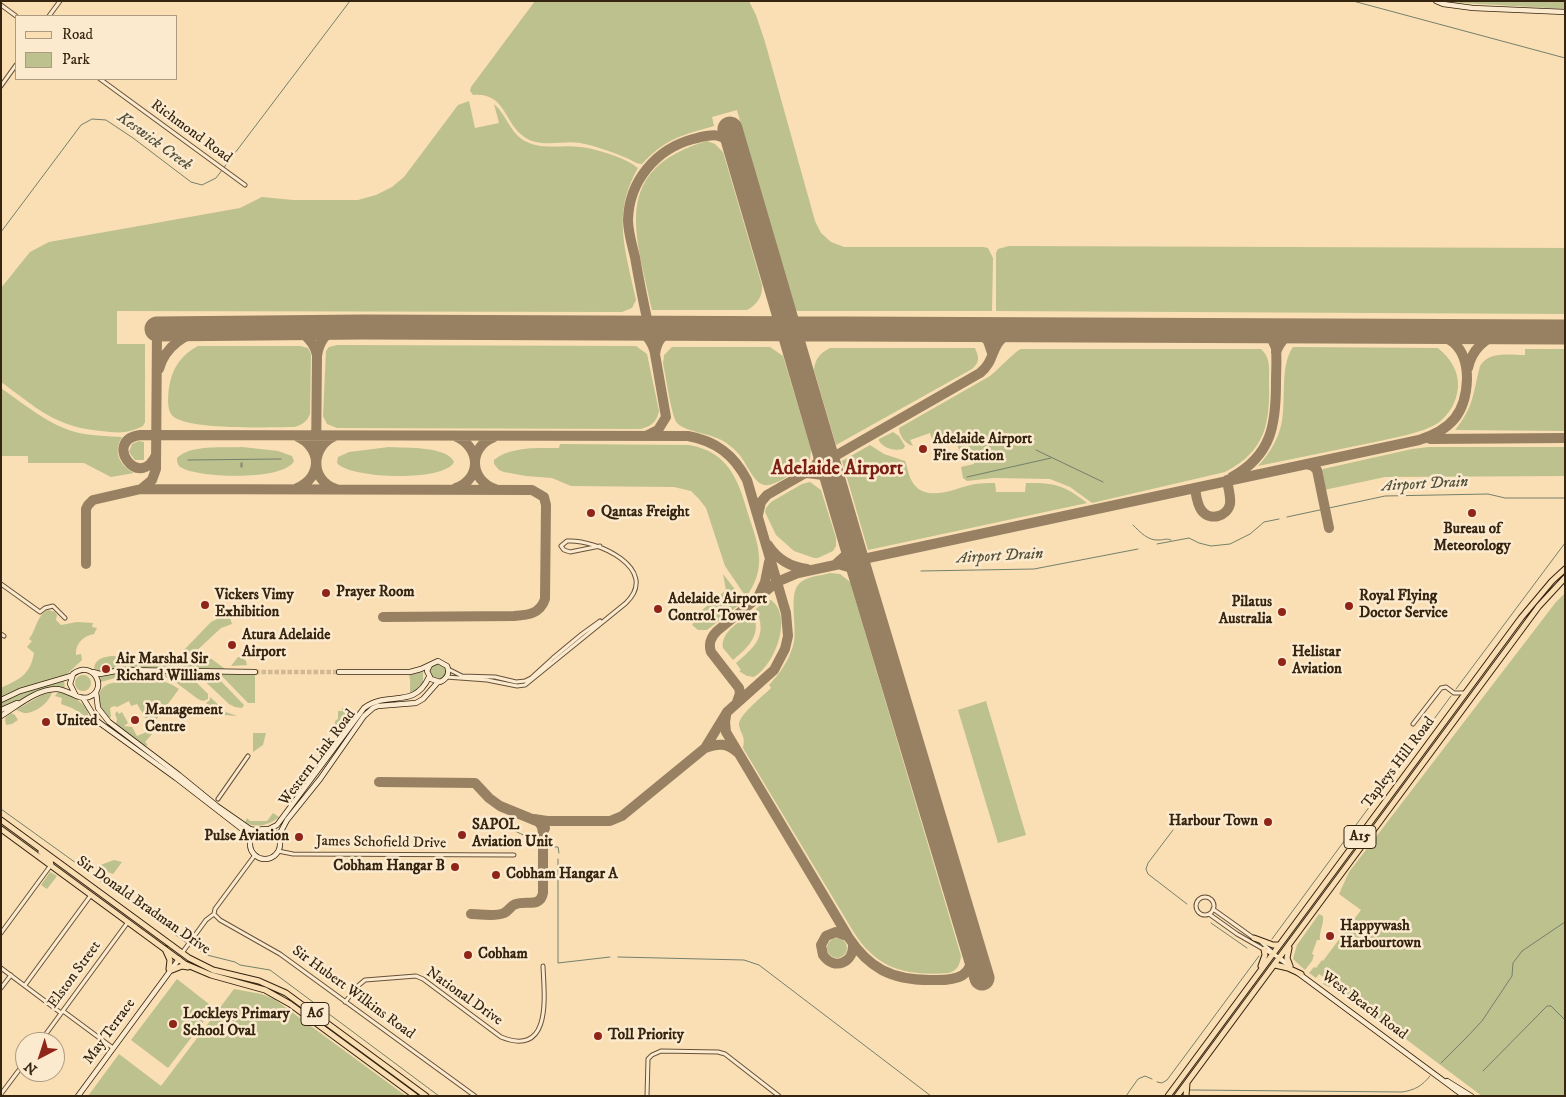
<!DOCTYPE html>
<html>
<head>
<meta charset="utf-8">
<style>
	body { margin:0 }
	#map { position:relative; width:1566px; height:1097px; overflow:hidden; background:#fadeb4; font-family:"IM FELL DW Pica",serif }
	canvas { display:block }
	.frame { position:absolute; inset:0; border:2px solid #342410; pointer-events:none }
	.legend { position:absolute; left:15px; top:15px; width:162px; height:65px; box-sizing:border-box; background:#fceace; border:1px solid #ac9b82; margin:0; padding:6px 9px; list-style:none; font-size:15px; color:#342410 }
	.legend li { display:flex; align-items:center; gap:10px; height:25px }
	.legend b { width:25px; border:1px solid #ac9b82 }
	.north { position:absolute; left:15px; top:1032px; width:50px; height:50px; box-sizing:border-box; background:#fceace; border:1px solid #ac9b82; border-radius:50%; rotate:220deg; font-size:14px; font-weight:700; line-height:20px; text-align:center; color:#342410 }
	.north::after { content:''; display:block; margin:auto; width:18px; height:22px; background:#8f2418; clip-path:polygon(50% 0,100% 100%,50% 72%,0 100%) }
</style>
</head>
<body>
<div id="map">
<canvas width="1566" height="1097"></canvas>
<div class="frame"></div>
<ul class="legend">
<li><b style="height:6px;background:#fadeb4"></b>Road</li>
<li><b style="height:14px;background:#bcc18e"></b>Park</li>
</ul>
<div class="north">N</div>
</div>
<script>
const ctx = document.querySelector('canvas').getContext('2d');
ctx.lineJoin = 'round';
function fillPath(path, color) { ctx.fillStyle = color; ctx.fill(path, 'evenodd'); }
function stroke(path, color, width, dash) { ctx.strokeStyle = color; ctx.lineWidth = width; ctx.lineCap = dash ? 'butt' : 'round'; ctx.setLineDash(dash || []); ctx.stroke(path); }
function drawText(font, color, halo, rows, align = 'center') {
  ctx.font = font + ' "IM FELL DW Pica",serif'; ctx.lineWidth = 5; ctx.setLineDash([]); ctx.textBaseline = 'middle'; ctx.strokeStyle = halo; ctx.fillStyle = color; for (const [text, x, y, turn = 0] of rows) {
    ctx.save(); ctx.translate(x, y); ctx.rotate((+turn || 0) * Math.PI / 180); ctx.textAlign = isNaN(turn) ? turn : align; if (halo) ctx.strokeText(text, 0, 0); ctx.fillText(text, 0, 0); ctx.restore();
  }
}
fillPath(new Path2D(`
	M535,1H749L756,15L765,42L815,221L821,233L831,242L844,247H983L988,248L993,258L992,311H799L794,310L737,110L712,117L714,126C682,135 665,139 642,164C635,164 631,159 624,157C613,152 592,145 580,143C561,140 540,149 523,136C504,122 505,92 473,95L470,91L471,87Z
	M1443,1H1565V9L1446,2Z
	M469,101L475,128L499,123L494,104C506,114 510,132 523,140C541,151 561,144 581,147C597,149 626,158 638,168C611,214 626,252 636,300L632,308L622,312L117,311V344H145V422L143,426C126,434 119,433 101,431C55,427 37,408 1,382V288L30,252L49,242L240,208L262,197L293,200H358L376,195L392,187L404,177L458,105Z
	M707,141L715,144L723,152L762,285C763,296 757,305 747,310H652C636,234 609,170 707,141Z
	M1009,246L1565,248V314L996,311V253L998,249Z
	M337,345L636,346L647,354L659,411C657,422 651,426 641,429L337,428L327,424L323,416L326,351L329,347Z
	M198,346H300L308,348L311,354L310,414C307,422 302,425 294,427C273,427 181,431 171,414C167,408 168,395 169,388C172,368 181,355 198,346Z
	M672,347H770L783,356L811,449L810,459L807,463C801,470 792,473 785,478C762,491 759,486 746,465C741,455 733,447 723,441C710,433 685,432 677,423C671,415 666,376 663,364L664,355Z
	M1293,347L1438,348C1450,358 1459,371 1458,387C1457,402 1449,415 1438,423C1423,433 1393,438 1375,442C1336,450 1297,458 1258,466C1270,453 1279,438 1282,421C1286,399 1280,365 1293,347Z
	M830,348H975C979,357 980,362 972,369L836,445L814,370C815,359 820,353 830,348Z
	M1021,349H1261C1271,358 1269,369 1269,381C1270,423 1266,451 1225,472L1092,503L1070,487L1050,479L993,478L967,481L963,478L961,467L974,464L972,451L960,453L957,443L950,445L948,441L934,445L930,433L910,440L913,446C905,444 899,435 899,428L990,376C998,370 1014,352 1021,349Z
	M1525,349H1565V431L1455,430C1474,407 1473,393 1480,366C1489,351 1509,355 1525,355Z
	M1,388C25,405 50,426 79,433C93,436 108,436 122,437C113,452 119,465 134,473L111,477L84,463H28V456H1Z
	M893,432L899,436L905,446L903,449C894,451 885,449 879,441V439Z
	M139,441L144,442V460H135L129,452L132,444Z
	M560,444L689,445C730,452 739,482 749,517C759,547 767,568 746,597L725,566L706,508L699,499L691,491L674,487L571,486L552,478L526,476L504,472L499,470L494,464V460C510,446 540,448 559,448Z
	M870,445L884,454L905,461C908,468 908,476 913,483C927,504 957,487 975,484C982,483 988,483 995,483L996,492H1025L1026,483C1056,483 1064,485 1087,503L868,550L842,461Z
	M242,447L278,451L292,456L294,461C284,481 200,478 182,468C178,466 177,463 177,458C191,444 223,448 242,447Z
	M389,447C404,448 448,446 454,462C445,482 350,479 337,463L338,457L349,452Z
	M1429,447H1565V476L1385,477L1324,490L1320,472L1323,469L1412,449Z
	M810,482L821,490L836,538V546L833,551L818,558H814L794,551L776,535L765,512L766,508L771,502L802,484Z
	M830,573L840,574L850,582L961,956C960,964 958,970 949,973C907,976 877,970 853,931L743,748C746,734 740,735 739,724C739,715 764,695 771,688L769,685C781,672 790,659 794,642C797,627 789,596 798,585C805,576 820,576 830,573Z
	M723,574L744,601L707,630H698L692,625L701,611L726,590Z
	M1565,593V1096H1482L1387,1025L1386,1027L1380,1023L1381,1020L1375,1016L1373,1018L1368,1014L1369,1011L1344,993L1342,995L1336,992L1339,989L1332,984L1329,987L1323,984L1326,979L1319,974L1316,978L1309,973L1314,967L1316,968L1322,960L1323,961L1361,910L1339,894L1349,872L1556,602Z
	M771,600C794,617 774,666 754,677L747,676L739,671L741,670L736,663C755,647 768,636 756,609L765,601Z
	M48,610L55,612L57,615L56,620L61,625L77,622L93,623L92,627L97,628L94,634C83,636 75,644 76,655L81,654L82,660L66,675L1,697V688C20,679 30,675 34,653L27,647L32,641L29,639C37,629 36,616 48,610Z
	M752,612C763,633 749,647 733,660L723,648C720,632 741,621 752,612Z
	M219,618H230L232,624L221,628L193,654L182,652L211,622Z
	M111,656L189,658L197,661L209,657L225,669L167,667L116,669L99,671L94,668C95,659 104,657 111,656Z
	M238,657H241L246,661L247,665L231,666Z
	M430 671a8 8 0 1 1 16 0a8 8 0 1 1-16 0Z
	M122,672V676L101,682L100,677Z
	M124,672L182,674L195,681L208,694V699L203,701L198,699L174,681L165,677L124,676Z
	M195,672L211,673L215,675L244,705L242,708L235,707L229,704Z
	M423,672V685L410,695V679L409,675Z
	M219,673L255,675V703H248Z
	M75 683a8 8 0 1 1 16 0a8 8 0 1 1-16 0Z
	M124,680C144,680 163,677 179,689L156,720H155L152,724L149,718L146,719L137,704L131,706L129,701L117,707L114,706L110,708L111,717L109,718C101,711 93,694 105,686C110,682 118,683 124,680Z
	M64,681L65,689C40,683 23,701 1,709V702L30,690Z
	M52,692C50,702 35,714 24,713C21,712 19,711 16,710L42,695Z
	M58,692C70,694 91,705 88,718L72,708L61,704L62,698L55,696Z
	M210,697L226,712L237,716L224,715L206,703L210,700Z
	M986,701L1026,835L998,843L958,710Z
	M342,708H349L354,715L335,742V721L338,719V711H342Z
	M117,711L119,714L122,712L128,723L124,726L132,727L137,736L149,731L152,734L145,742L148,745L144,746L116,725L117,719L115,714Z
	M11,713L15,715L18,720L12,724L6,725L5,718Z
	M253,733H266L263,745L253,752Z
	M273,813L279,817C270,825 255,829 245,822L247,818L250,821H267Z
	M114,860L122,862L113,874L95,867Z
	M50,872L57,876L47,889L41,885Z
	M1319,914L1323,916C1324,925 1319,931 1320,940H1317L1312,954L1314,955L1312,961L1305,970L1293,959L1297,945Z
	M827 948a10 10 0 1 1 20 0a10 10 0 1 1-20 0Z
	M177,979L214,1008L168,1068L131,1040Z
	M234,989L261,994L274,999L406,1096H88L119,1054L161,1086Z`), '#bcc18e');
stroke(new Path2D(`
	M1353,1L1565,58
	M1,232L81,125L92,119L106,120L133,138L191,182L202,185L216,178L350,1
	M1036,450L1103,482
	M188,460L281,459
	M241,463V467
	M242,463V467
	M967,477L1051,458
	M1287,517L1385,496L1488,494L1505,498H1565
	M1133,525C1140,532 1148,541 1159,540C1164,540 1166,538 1171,540
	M1157,544L1189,538L1199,543L1211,546L1230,544L1250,534L1264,522L1279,519
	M921,571L1034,569L1138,549
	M1456,689L1565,543
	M1,809L76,863
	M1173,830L1148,863L1146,869L1148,874L1187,904
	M515,831C522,835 533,837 534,846L537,847
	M555,847H558L559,853
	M558,859V963L610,957
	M94,876L184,941L207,955L235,962L240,965L270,970L439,1096
	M1211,923L1247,948
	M1272,939L1451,696
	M618,957L744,960L759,965L931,1096
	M1441,1063L1466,1038L1482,1021L1512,976L1513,963L1522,951L1565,922
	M1483,1071L1547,1006H1551L1565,1020
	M1157,1082L1162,1083L1167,1080L1259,956
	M1190,1090L1402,1092C1415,1090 1422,1086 1430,1076
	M1126,1096L1138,1079L1145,1076L1152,1079`), '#74806b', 1);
stroke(new Path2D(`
	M293,328C306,334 314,342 317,355
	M629,328C644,331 651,338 655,353
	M649,328C644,305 639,281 635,257C632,245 628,232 628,220C629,181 656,149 693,139C713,134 722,131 736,150
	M976,329L988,341L992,353
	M1276,352C1281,340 1287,334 1298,331
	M1468,368C1472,349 1484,340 1501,331
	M159,369C165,346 186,333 208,328
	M648,435L658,430L666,417L655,354C657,339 664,332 679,329
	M296,436C322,447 323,477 297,488
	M335,436C311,446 309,480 336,489
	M455,436C480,446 483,478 456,488
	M494,437C468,447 469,480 495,489
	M1430,439L1565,438
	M156,455C139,492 102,440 140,435L688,436C716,441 734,455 747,480L786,613L788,636L785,649L774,670L727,712L705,748L622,816L610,821H547L534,819
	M316,461L317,356C319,342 325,332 339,328
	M1306,464L1313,466L1317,470L1329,528
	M815,466L820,458L822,444
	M807,473L823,475L834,485
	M1232,477C1272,455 1276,424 1276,383C1276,372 1277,360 1276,348L1272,339L1260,330
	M1195,488C1196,495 1197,505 1202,511C1210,521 1227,517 1230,504C1231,497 1228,487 1227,480
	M141,489L152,480L156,469L157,329
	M758,515L761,502L767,495L980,373C999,358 987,339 1019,330
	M768,545C777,559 790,567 807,569
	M86,564V509L88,505L93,500L141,489L532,490L544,497L546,505L545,599C540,614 528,615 514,616L383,617
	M836,564L846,555L850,540
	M841,565L852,568L862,578
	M759,595L765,582L769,562
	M737,702L740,693L739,688L711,652C708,643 711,637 717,631L777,582L798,573L1419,440C1451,430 1466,413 1467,379C1467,366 1464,352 1454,343C1448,338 1441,335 1434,331
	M726,716L725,722L726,732L849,938C857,950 869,963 882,970C897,978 913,980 930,980C957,981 975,978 972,946
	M705,748C718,743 727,743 737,752
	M379,782L475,783L489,798L500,806L539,822L542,827L543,833
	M471,914C480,914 495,917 504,913C509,911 511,905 516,904C527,900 540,908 543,893V833L545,828
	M847,936L836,932L826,936L821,945L823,955C834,971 854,963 853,944`), '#978162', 10);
stroke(new Path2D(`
	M730,129L857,562L982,978
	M157,329L363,327L1565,332`), '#978162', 25);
stroke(new Path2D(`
	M255,672H339`), '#d2b993', 4.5, [4.5, 2]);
const street = new Path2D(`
	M1,5L16,16
	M49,16L60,1
	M100,79L245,185
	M1,86L16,65
	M1,584L40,612L45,608L53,606L65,618
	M1,634L4,636
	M448,669L462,676L495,677L516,682L525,681L531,678L553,658L582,634L600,621
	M446,677L487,680L517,686L525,685L626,603C661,569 597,539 567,541L561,546L564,550L570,552L600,546
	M1413,724L1441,688L1446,687L1454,693H1465
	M218,799L248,756
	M278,851L293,854L514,855
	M1196 906a9 9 0 1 1 18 0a9 9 0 1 1-18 0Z
	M1213,909L1255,939
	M214,914L220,920L280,954L475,1096
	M1209,914L1237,934L1279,958
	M1,933L51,865
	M1261,942L1279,958
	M182,953L206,920L214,914L215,909L255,855
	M1,968L61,1013
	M25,985L91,895
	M1,988L11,975
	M345,1002L359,985L365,980L416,976L423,979L501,1037C553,1058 544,994 543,966
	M63,1011L113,1048
	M40,1042L128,922
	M1,1094L25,1062
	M647,1096L648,1059L652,1055L661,1051L718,1052L725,1054L779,1096`);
const secondary = new Path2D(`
	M1436,1L1443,4L1473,8L1565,12
	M93,672L100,674L121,670L255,672
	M339,672H410L421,669L438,661L447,666C450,673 447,679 440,682L431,679L427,671L430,665
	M96,692L98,708L109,722L179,775L217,806L250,829L258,831
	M83,698L97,721L176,778L247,833L250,840
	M1,700L20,691L71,676
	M1,710L17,703
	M1,716C17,706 37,689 56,689C68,689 78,701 89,697C109,689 93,659 73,674L70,684L75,694
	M269,829L277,825L364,708C388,690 414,710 429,677
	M250 844a15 15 0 1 1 30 0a15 15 0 1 1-30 0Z
	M278,837L287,820L320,779L364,716L373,708L378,706L416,703L423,699L438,682
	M1279,958L1290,966
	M1298,973L1464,1096
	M1447,1081L1471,1096
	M78,1096L179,959`);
const primary = new Path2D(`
	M1,820L189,958L213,970L259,981L286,993L426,1096
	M1,829L185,964L211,975L265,990L290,1004L415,1096
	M41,852L50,860L51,865
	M1254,938L1273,945H1279
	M1289,948L1287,958L1290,966
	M165,949L170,960L169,969
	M1275,965L1288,968L1301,974
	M1261,966L1265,955L1264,949
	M172,970L182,966L188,967
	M1168,1096L1521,618L1552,581L1565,569
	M1177,1096L1539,606L1565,578
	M1186,1096L1187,1083`);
stroke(street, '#665239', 5);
stroke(secondary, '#342410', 6);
stroke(primary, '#342410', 7);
stroke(street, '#fceace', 3);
stroke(secondary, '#fceace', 4.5);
stroke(primary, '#fadeb4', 5);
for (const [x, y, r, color] of [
	[923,449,5,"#8f2418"],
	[591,513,5,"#8f2418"],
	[1472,513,5,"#8f2418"],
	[326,593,5,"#8f2418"],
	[205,605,5,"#8f2418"],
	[1349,606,5,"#8f2418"],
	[658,609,5,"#8f2418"],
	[1282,612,5,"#8f2418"],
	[232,645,5,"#8f2418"],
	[1282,662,5,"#8f2418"],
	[106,669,5,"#8f2418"],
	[135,720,5,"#8f2418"],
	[46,722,5,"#8f2418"],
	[1268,822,5,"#8f2418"],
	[462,835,5,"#8f2418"],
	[299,837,5,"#8f2418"],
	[455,867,5,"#8f2418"],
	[496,875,5,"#8f2418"],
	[1330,936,5,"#8f2418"],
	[468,955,5,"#8f2418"],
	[173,1024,5,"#8f2418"],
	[598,1036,5,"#8f2418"]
]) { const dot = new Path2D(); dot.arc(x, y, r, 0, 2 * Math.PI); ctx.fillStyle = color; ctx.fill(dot); stroke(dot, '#fceace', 2); }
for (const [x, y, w] of [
	[1360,837,32],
	[315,1014,28]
]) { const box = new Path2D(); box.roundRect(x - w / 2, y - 11.5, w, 23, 4); ctx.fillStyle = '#fceace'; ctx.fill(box); stroke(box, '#342410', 1); }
drawText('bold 14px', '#342410', null, [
	["A15",1360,837],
	["A6",315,1014]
]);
drawText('15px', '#342410', '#fceace', [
	["Richmond Road",191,132,36],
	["Western Link Road",318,758,-53],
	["Tapleys Hill Road",1399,763,-53],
	["James Schofield Drive",381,843,1],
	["Sir Donald Bradman Drive",143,906,35],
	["Elston Street",75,975,-54],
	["Sir Hubert Wilkins Road",353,993,36],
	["National Drive",464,997,35],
	["West Beach Road",1364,1006,37],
	["May Terrace",110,1032,-54]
]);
drawText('bold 15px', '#342410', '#fceace', [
	["Adelaide Airport",933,440],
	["Fire Station",933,457],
	["Qantas Freight",601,513],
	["Bureau of",1472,530,"center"],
	["Meteorology",1472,547,"center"],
	["Prayer Room",336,593],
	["Vickers Vimy",215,596],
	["Exhibition",215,613],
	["Royal Flying",1359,597],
	["Doctor Service",1359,614],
	["Adelaide Airport",668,600],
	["Control Tower",668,617],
	["Pilatus",1272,603,"right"],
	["Australia",1272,620,"right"],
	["Atura Adelaide",242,636],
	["Airport",242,653],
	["Helistar",1292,653],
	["Aviation",1292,670],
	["Air Marshal Sir",116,660],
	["Richard Williams",116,677],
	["Management",145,711],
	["Centre",145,728],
	["United",56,722],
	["Harbour Town",1258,822,"right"],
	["SAPOL",472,826],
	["Aviation Unit",472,843],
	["Pulse Aviation",289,837,"right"],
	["Cobham Hangar B",445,867,"right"],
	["Cobham Hangar A",506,875],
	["Happywash",1340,927],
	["Harbourtown",1340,944],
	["Cobham",478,955],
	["Lockleys Primary",183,1015],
	["School Oval",183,1032],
	["Toll Priority",608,1036]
], 'left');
drawText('italic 16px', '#54523d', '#fceace', [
	["Keswick Creek",154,142,36],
	["Airport Drain",1425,485,-3],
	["Airport Drain",1000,557,-3]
]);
drawText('bold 20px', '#7a1f14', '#fceace', [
	["Adelaide Airport",837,470]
]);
</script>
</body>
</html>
